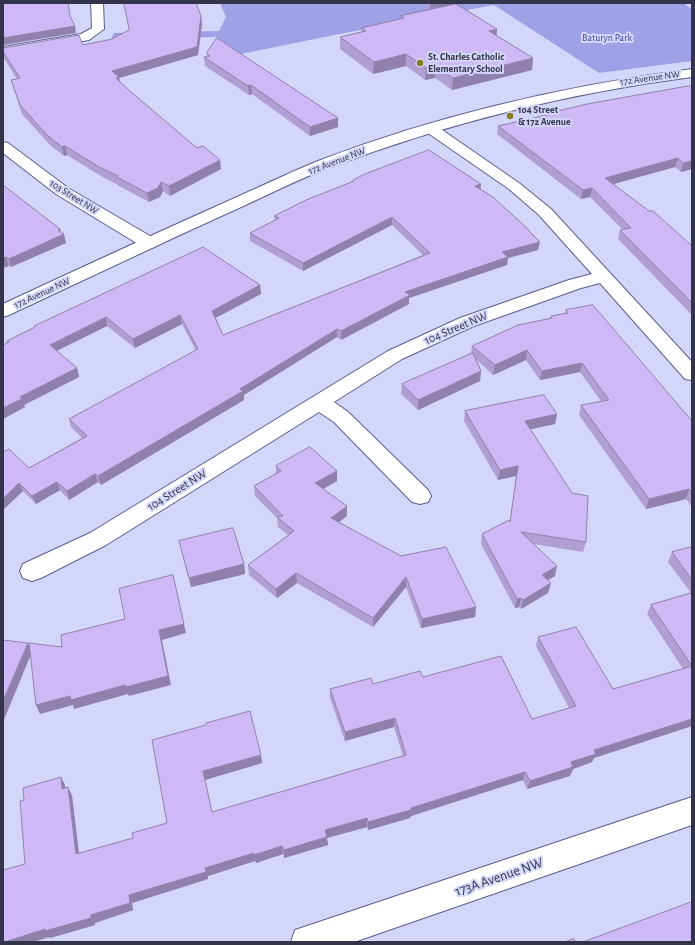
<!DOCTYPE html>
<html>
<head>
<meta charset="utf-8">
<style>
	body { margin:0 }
	#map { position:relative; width:695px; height:945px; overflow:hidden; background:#d3d6f8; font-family:"Alegreya Sans",sans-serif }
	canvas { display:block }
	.frame { position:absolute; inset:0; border:4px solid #33344a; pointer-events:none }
</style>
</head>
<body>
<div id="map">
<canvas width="695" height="945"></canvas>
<div class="frame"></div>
</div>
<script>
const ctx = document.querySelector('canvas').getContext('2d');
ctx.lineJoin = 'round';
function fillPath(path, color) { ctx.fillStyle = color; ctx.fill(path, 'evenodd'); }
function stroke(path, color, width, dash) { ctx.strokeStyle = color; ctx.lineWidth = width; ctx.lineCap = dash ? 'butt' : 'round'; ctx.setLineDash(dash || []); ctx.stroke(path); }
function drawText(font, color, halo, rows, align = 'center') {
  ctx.font = font + ' "Alegreya Sans",sans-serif'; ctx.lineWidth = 4; ctx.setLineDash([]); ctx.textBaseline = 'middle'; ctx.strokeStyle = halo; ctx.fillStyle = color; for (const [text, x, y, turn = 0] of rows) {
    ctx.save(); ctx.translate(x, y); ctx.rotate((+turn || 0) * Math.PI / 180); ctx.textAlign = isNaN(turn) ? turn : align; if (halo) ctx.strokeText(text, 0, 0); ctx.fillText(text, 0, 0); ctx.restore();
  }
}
fillPath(new Path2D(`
	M220,3H683L692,9V61L599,73L494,5L334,35L241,54L216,37L111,39L114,33L219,31L226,17Z`), '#9ea1e5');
const minor = new Path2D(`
	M91,3H103L104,29L89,40L3,55V47L81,34L92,28Z
	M430,124L435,125L519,183L551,209L692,362V380L685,379L600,283L581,288L474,326L402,359L334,402L348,412L428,490L431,496L428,502L420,504L412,502L334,422L319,412L106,545L41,578L32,581L23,578L20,571L23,564L90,533L388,351L460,318L569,280L592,274L539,215L509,189L425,131L423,128L425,125Z
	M3,142L8,143L68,188L155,239L157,243L155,247L149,248L143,247L56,194L3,153Z
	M692,797V825L354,942H291L295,930L307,926Z`);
const tertiary = new Path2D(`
	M692,69V77C568,93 448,123 331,167C296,180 262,198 228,213C155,246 82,281 9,315L3,317V304C74,271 145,238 217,206C251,191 284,175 318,161C438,115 564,86 692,69Z`);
stroke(minor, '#5b5d8e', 2);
stroke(tertiary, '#5b5d8e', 2);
fillPath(minor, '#fff');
fillPath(tertiary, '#fff');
fillPath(new Path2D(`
	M425,3H466L456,4L497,29V36L533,58L532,70L452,90L435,78L425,80L406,66L373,74L340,49V37L361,32V28L401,19V16L453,5L430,8Z
	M201,16L202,24L198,55L119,78L120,82L130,91L221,169L170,196L163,191L160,197L149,202L119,186L118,185L101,176L67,155L64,156L50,145L22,114L11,80L17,79L3,57V48L83,45L112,39Z
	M207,53L338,118V127L310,136L252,94L249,95L205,66L204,57H207Z
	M692,86V169L681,172L675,167L613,184L691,245H692V315L618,239L620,230L622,229L590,197L581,199L497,134L498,126L549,114V113Z
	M353,180L481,184L480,189L530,233L538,250L508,258L507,265L409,298V304L341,340L337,337L244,395V400L101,485L98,482L69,500L60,490L36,504L23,491L3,510V452L29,468L82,438L71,427L69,419L196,351L182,324L135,348L107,326L57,351L77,368L79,377L24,405L25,407L3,419V345L7,343V341L35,327L34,326L260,285L261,294L216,318L223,335L423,255L392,225L303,271L250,241V233L275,220L274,216L353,181Z
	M3,185L60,229L61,232L66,243L11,267L9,266L3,268Z
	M566,310L692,421V507L686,499L646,509L579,415L581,405L601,401L580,372L540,380L526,360L493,375L477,360L481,371L480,381L418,410L401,394L402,384L471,354L472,346L550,319L551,316L565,313Z
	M465,411L557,414L555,424L530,429L586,542L583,552L534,544L555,576L547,580L548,593L521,609L519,607L515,608L481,544L482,534L510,521L516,476L498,480L464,421Z
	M276,466L337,471V481L323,489L347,516L339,522L476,607L475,617L421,628L406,587L373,627L297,583L277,598L249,575L248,565L288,535L278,527L277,518L255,496L254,486L276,473Z
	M179,541L244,564L245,574L191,587Z
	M692,547V726L594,758L592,762L573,769L570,776L527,789L523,780L411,816L410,818L368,830L367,827L327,838L328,845L284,858L283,854L256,863L255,861L208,876V879L132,903L133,910L95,923V925L50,938L49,937L33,942H3L25,864L65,785V788L68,787L72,796L79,854L133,838L167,823L152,740L261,755L262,763L205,780L212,812L403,756L394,727L345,741L330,698V689L373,684L423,677L532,719L569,708L536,646L538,637L613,689L683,669L647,614L651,605L691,593L668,562L672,552Z`), '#b19ed3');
fillPath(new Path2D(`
	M430,3H466L430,8Z
	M201,16L202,24L198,55L119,78L121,85L112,71Z
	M75,26L76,33L3,45V38Z
	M497,29L496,41L489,31Z
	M406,54V66L373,74L374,62Z
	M533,58L532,70L452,90L453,78Z
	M435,66V78L425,80L426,68Z
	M251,85L252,94L249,95L248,86Z
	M338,118V127L310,136V127Z
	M65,146L67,155L64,156L62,147Z
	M678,158L675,167L603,187L605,178Z
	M220,160L221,169L170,196L169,186Z
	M692,161V169L681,172L683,163Z
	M161,182L163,191L160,197L149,202L147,193Z
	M481,184L480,192L475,186Z
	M592,188L590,197L581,199L583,190Z
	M392,217V225L303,271V263Z
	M60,229L62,235L64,234L66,243L11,267L9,259Z
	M540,242L538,250L508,258L507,265L409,298V304L341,340V331L405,292L502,252Z
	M6,257L9,266L3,268V258Z
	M260,285L261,294L213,319L212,311Z
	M180,315L182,324L135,348L133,339Z
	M106,317L107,326L52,353L50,345Z
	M337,329V337L244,395V400L101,485L98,476Z
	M527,350L526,360L493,375L495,365Z
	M582,363L580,372L540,380L542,371Z
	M77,368L79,377L24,405L25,407L3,419V408L20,397Z
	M481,371L480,381L418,410V400Z
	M557,414L555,424L523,431L525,421Z
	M518,466L516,476L498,480L500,470Z
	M337,471V481L316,493L315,483Z
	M95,474L98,482L69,500L67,491Z
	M57,482L60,490L36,504L32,496Z
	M19,483L23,491L3,510V499Z
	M689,489L686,499L646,509L649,499Z
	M347,506V516L331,528V518Z
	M244,564L245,574L191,587L189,578Z
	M557,566L555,576L540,585L542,575Z
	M296,573L297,583L277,598L276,589Z
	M406,577V587L373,627V618Z
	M551,583L548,593L521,609L523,600Z
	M521,598L519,607L515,608L517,599Z
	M476,607L475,617L421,628L422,619Z
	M184,624L186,633L162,640L171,685L129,696L128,694L74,709L73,705L40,714L36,705L159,630Z
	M28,643L32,652L3,722V701Z
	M395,718L394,727L345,741V732Z
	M692,719V726L594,758L592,762L573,769L570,776L527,789L530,781L594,750Z
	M261,755L262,763L205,780L203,771Z
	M525,772L523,780L411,816L410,818L368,830V822Z
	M61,777L65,785L66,797L62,789Z
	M68,787L72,796L80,862L76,854Z
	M367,818V827L327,838L328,845L284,858V850L325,830Z
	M282,846L283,854L256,863L254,855Z
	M254,853L255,861L208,876V879L132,903L133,910L95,923V925L50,938L49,937L33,942H5L91,915L129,895L205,868Z`), '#9081ac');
const building = new Path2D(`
	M3,3H68L70,16L75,26L3,38Z
	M124,3H196L201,16L197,47L112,71L119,77L116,78L130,91L197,148L203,146L220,160L169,186L161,182L158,188L147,193L117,177L118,176L99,167L65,146L62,147L48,136L20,105L11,80L20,78L3,52V48L79,35L83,45L112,39L129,30Z
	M456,4L497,29L489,31L533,58L453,78L435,66L426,68L406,54L374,62L340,37L366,31L361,28L404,18L401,16Z
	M217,38L338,118L310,127L251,85L248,86L204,57L210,56L207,53Z
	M692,86V161L683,163L678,158L605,178L649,211H653L691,245H692V303L620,230L631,228L592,188L583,190L498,126L551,114L549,113L587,104L682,87Z
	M429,150L481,184L475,186L493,197L530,231H529L540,242L502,252L508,257L405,292L410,295L341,331L337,329L240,389L243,391L98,476L95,474L67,491L57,482L32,496L19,483L3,499V452L9,449L29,468L87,436L69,419L198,349L180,315L133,339L106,317L50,345L77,368L20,397L22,399L3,408V345L9,342L7,341L35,327L34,326L203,247L260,285L212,311L223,335L430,253L392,217L303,263L250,233L279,218L274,216L306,200L354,181L353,180L365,174Z
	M3,185L60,229L58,230L64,234L9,259L6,257L3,258Z
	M593,305L692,421V492L689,489L649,499L581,405L609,400L582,363L542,371L527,350L495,365L472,346L518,325L552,318L551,316L568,313L566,310Z
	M473,353L481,371L418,400L402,384Z
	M544,395L557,414L525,421L572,493L588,496L586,542L521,532L557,566L542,575L551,583L523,600L521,598L517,599L482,534L509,520L510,522L518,466L500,470L465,411Z
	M310,447L337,471L315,483L347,506L331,518L401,556L446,547L476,607L422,619L406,577L373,618L296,573L276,589L248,565L294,531L277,517L283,516L254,486L281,471L276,466Z
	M233,528L244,564L189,578L179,541Z
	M692,547V580L672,552Z
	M173,575L184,624L159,630L168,676L126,687L125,685L71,700L70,696L36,705L29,643L62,647L61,635L125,619L119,589Z
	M692,593V719L594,750L596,754L571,762L573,767L530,781L525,772L411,808V810L368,822L367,818L325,830L327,837L284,850L282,846L254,855V853L205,868L206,872L129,895L130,903L91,915V918L45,931V929L5,942H3V870L25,864L20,801L24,800L23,788L61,777L62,789L68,787L76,854L133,838L132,833L167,823L152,740L206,725V723L250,711L261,755L203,771L212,812L406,755L395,718L345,732L330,689L371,678L373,684L420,671L423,677L501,656L532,719L576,706L538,637L576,627L613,689L692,666L651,605Z
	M3,640L28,643L3,701Z
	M692,902V942H583Z
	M574,939L575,942H565Z`);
fillPath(building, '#ceb8f5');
stroke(building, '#9081ac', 1);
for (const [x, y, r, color] of [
	[420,63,4,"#877b21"],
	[510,116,4,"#877b21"]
]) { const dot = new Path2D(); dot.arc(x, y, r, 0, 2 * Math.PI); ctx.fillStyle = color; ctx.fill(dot); stroke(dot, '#d3d6f8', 1.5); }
drawText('10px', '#49449d', '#d3d6f8', [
	["Baturyn Park",607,38]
]);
drawText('bold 10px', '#33344a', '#d3d6f8', [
	["St. Charles Catholic",428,57],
	["Elementary School",428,69],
	["104 Street",518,110],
	["& 172 Avenue",518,122]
], 'left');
drawText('10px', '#33344a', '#d3d6f8', [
	["172 Avenue NW",650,78,-8],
	["172 Avenue NW",337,161,-21],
	["103 Street NW",74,197,32],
	["172 Avenue NW",42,293,-25]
]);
drawText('12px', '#33344a', '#d3d6f8', [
	["104 Street NW",456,328,-23],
	["104 Street NW",177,490,-32]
]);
drawText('14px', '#33344a', '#d3d6f8', [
	["173A Avenue NW",499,877,-19]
]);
</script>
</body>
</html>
